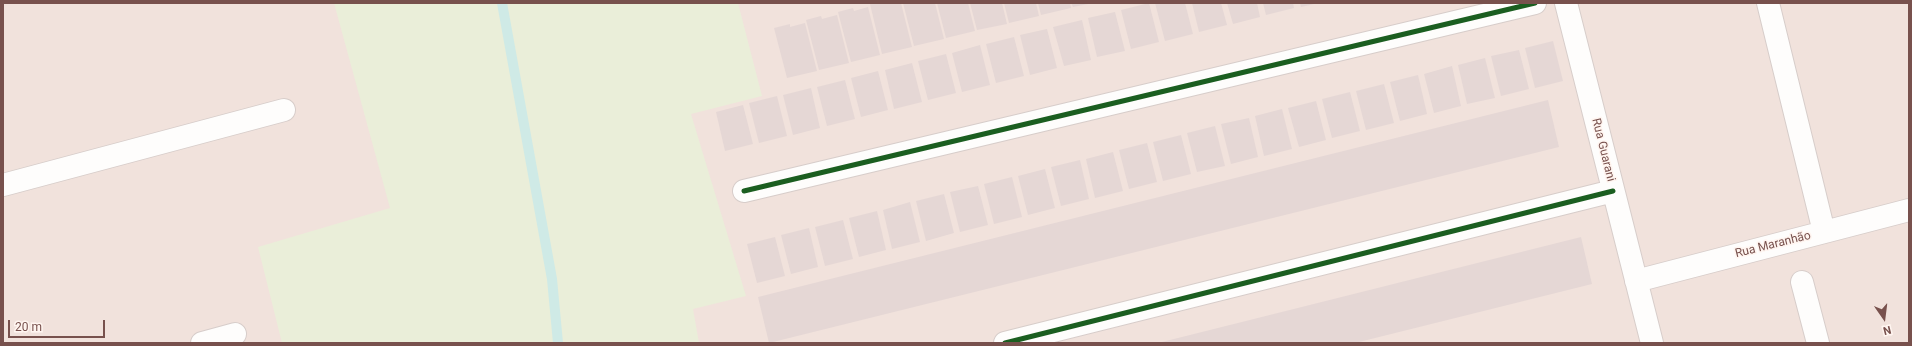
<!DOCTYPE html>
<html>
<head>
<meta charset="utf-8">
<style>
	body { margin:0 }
	#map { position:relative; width:1912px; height:346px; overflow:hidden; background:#f8f1ee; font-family:Roboto,sans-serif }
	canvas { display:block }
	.frame { position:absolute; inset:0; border:4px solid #78514d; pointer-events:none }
	.north { position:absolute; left:1864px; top:298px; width:40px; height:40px; -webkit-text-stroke:3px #fff5f0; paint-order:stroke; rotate:166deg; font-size:11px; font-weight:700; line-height:16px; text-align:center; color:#78514d }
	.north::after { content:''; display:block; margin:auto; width:14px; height:18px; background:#78514d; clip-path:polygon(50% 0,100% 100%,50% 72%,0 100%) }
	.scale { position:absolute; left:8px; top:320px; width:97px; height:18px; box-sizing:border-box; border:2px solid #78514d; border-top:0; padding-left:5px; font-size:12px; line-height:14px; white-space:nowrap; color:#78514d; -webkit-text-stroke:3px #fff5f0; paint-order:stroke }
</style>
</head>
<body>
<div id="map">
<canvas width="1912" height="346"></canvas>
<div class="frame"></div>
<div class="north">N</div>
<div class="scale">20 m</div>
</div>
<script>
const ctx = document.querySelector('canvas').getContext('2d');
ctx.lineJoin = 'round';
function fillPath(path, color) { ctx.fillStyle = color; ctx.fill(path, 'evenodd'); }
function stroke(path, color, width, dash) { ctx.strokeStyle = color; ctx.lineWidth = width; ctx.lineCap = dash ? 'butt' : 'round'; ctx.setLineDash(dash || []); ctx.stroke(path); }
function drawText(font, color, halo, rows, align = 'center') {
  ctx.font = font + ' Roboto,sans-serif'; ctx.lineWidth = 3; ctx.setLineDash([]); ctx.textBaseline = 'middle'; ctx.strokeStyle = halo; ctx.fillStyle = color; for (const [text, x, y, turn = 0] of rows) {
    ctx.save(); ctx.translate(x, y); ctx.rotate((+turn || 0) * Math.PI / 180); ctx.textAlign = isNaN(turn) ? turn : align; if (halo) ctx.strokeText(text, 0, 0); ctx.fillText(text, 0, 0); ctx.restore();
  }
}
fillPath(new Path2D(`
	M3,3H502L559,343H3Z
	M515,3H1909V343H570Z`), '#f1e2dc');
fillPath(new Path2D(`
	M334,3H738L762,96L691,114L746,296L693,309L699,343H282L258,247L390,208Z`), '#eaeed9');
stroke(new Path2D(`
	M502,3L552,279L558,343`), '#cfeae6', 10);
fillPath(new Path2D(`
	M886,3H901L912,47L882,54L870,4Z
	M903,3H935L944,39L914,46Z
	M937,3H968L975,31L946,38Z
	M970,3H1002L1007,24L977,30Z
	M1004,3H1036L1039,16L1009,23Z
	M1038,3H1070L1071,8L1041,15Z
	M1071,3H1088V4L1073,7Z
	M1149,3L1159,42L1131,49L1121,10Z
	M1155,3H1185L1193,34L1165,41Z
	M1192,3H1221L1227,25L1199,32Z
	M1227,3H1257L1260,17L1233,24Z
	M1263,3H1293L1294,8L1266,15Z
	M1300,3H1314V4L1301,7Z
	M868,7L880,55L851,62L838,12L853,8L854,11Z
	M1115,12L1125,51L1097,57L1088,18Z
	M837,15L849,63L819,70L806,20L821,16L822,19Z
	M1082,20L1091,60L1064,66L1053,27Z
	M805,23L817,71L787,78L774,28L790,24V27Z
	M1047,29L1057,68L1030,75L1020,35Z
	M1014,37L1024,76L996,83L986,44Z
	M1553,41L1563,81L1535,88L1525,48Z
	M980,45L990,85L962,92L952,53Z
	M1519,50L1529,89L1501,96L1491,56Z
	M946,54L956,93L928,100L918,61Z
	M1485,58L1495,98L1467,104L1458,65Z
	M912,63L922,102L894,109L885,70Z
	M1452,66L1461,106L1434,113L1424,74Z
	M878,71L888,110L861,117L851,78Z
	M1418,75L1427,114L1400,121L1390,82Z
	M845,80L855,119L827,126L817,87Z
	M1384,84L1394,123L1366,130L1356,91Z
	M811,88L820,128L793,135L783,95Z
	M1350,92L1360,131L1332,138L1322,99Z
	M777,96L787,136L759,143L749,103Z
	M1548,100L1559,147L769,343L758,297Z
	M1316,101L1326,140L1299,147L1288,108Z
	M743,105L753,144L725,151L716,112Z
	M1282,109L1292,149L1264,156L1255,116Z
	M1249,118L1258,157L1231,164L1221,124Z
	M1215,126L1225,166L1197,172L1187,133Z
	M1181,135L1191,174L1163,181L1153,142Z
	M1147,143L1157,182L1129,189L1119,150Z
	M1113,152L1123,191L1095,198L1086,159Z
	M1080,160L1089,199L1061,206L1051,167Z
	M1045,169L1055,208L1028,215L1018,176Z
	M1012,177L1022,217L994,224L984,184Z
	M978,186L988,225L960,232L950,192Z
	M944,194L954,233L926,241L916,201Z
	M910,202L920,242L892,249L883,210Z
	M877,211L886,250L859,257L849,218Z
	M843,220L853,259L825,266L815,227Z
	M809,228L818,267L791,274L781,235Z
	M775,237L785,276L757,283L747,244Z
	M1581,237L1592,284L1355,343H1158Z`), '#e5d7d5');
const minor = new Path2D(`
	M1566,3L1652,343
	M1768,3L1824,232
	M3,185L284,110
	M744,191L1535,3
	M1636,281L1909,210
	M1802,282L1818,343
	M202,343L235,334
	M1005,343L1613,191`);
stroke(minor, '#d7cdca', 24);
stroke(minor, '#fefdfc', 22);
stroke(new Path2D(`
	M744,191L1535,3
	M1005,343L1613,191`), '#1b5e20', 5);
drawText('12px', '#78514d', '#fff5f0', [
	["Rua Guarani",1603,150,76],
	["Rua Maranhão",1773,245,-14]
]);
</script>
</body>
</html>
